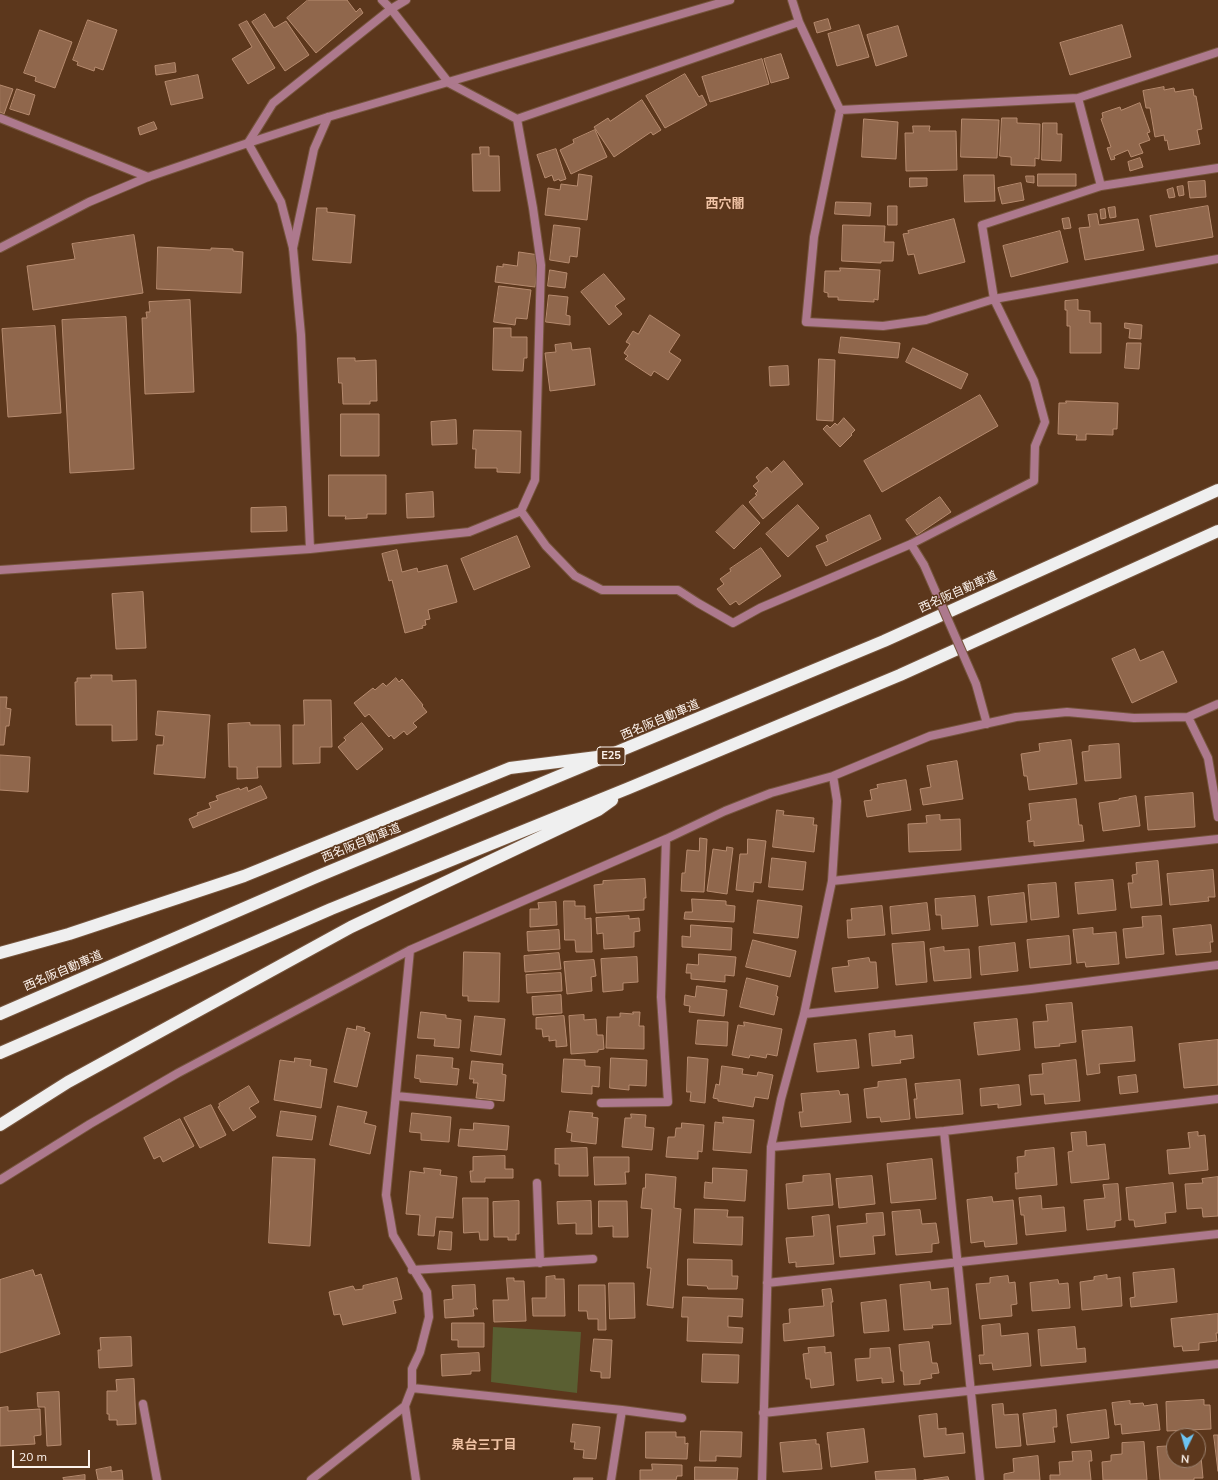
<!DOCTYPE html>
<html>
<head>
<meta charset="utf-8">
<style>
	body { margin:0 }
	#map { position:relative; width:1218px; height:1480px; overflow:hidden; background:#5c371c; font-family:Mulish,sans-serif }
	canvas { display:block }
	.north { position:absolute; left:1166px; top:1428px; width:40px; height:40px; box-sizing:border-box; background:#5c371c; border:1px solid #9c826f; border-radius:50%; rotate:185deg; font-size:11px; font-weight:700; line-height:16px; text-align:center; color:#fcf2ec }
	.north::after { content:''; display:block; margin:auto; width:14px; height:18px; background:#6cc3f2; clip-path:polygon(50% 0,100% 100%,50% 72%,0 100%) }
	.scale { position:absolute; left:12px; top:1450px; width:78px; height:18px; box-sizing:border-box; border:2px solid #fcf2ec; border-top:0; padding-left:5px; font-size:12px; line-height:14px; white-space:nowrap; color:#fcf2ec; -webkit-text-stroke:3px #5c371c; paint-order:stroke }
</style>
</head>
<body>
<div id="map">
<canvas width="1218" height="1480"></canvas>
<div class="north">N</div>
<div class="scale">20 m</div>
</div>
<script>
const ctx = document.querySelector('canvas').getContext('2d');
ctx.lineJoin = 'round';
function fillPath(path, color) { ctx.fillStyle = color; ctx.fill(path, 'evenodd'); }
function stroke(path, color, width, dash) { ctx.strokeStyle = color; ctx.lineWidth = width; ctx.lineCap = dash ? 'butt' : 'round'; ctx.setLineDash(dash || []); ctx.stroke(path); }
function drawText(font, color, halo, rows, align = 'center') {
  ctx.font = font + ' Mulish,"Noto Sans JP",sans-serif'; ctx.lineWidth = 3; ctx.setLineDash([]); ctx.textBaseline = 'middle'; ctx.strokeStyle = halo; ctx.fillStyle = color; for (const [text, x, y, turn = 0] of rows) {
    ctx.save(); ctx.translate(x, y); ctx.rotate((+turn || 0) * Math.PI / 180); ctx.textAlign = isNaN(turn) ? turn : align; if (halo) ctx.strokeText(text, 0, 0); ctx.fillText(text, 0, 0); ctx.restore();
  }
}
fillPath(new Path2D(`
	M493,1327L581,1332L577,1393L491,1382Z`), '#5a5f32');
const building = new Path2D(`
	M308,0H347L356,12L360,8L363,13L316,53L287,18Z
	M265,14L274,28L286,21L309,55L285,71L252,22Z
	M828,19L831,29L817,33L814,23Z
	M88,20L117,30L103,70L95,67L94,71L77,65L78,62L73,60Z
	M247,21L275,68L248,84L232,59L252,47L239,25Z
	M859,25L869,57L837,66L828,34Z
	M1122,25L1131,57L1070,75L1060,43Z
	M898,26L907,56L876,66L867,35Z
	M40,30L72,42L55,88L35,81L36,77L24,73Z
	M781,54L789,78L771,83L764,59Z
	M762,59L769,84L710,102L702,77Z
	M175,63L176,72L156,75L155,66Z
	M685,74L699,97L702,95L707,105L665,128L646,96Z
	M198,75L203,98L171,105L165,82Z
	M0,85L13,89L4,114L0,112Z
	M1164,87V90L1174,88L1175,92L1193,89L1194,96H1196L1202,129L1197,130L1200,144L1169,150L1167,140L1165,141L1164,135L1155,137L1150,108H1146L1143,91Z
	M17,89L35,95L29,115L10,109Z
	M642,100L661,130L653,135L651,132L614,157L594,127L608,118L610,121Z
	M1140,103L1150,132L1147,133L1150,140L1139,144L1143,153L1131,157L1128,150L1114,156L1115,159L1111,160L1107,148L1111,147L1101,119L1103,118L1102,113L1120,107L1121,110Z
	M1002,118H1017V123L1040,124L1039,159L1035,158V166L1011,165V157L1000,156Z
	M864,119L898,122L896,159L862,157Z
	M962,119L999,120L997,158L961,157Z
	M154,122L157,129L140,135L138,128Z
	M1043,123H1057V134H1062L1061,161L1042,160Z
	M913,126H930L929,131H956L957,170L906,171L905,133H913Z
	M595,130L607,157L571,174L560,150L574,143L573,140Z
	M480,147H489V156H499L500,191H473L472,154H480Z
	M556,149L566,179L560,181L559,179L554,181L552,175L545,178L537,155Z
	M1140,158L1143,167L1130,171L1128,162Z
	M579,174L592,176L587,220L545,215L548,188L560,190L561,184L577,186Z
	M1038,174H1076V186H1038Z
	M964,175H994L995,201L965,202Z
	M1026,176H1034V183L1027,182Z
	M910,178H927V186L910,187Z
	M1205,181L1206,197L1190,198L1188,182Z
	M1021,183L1024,200L1002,204L998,188Z
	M1183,186L1184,195L1179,196L1177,187Z
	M1173,188L1175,197L1169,198L1167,190Z
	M836,202L871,203L870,216L835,214Z
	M888,206H897V225H888Z
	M1208,206L1213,237L1156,247L1150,216Z
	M1115,207L1116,217L1110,218L1108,208Z
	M317,208H327V212L355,215L351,263L313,260Z
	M1105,209L1106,218L1101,219L1100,210Z
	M1097,214L1099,225L1138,219L1144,250L1085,260L1079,228L1090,227L1088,215Z
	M1069,218L1071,228L1064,229L1062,219Z
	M954,219L965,262L919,274L914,254L908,255L903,234L909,233L908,231Z
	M554,225L580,228L577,257L570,256L569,263L550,260Z
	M843,225L885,226L884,242H894L893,261H881V263L842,261Z
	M1060,231L1068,262L1011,277L1003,246Z
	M134,235L143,293L33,310L27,266L75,259L72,244Z
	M158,247L211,250V248L233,249V251L243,252L241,293L157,289Z
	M519,252L539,255L535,287L495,282L497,266L503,267V264L517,266Z
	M840,268L880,270L878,300L874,299V302L838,300V297H828V293L824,292L825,271H840Z
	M550,270L567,273L565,288L548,286Z
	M604,274L625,299L615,306L622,314L609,325L581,292Z
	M499,286L531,290L527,319L516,318L515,325L494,322Z
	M549,295L568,297L566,315L570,316V325L546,322Z
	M190,300L194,392L145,394L142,318H147L146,312H150L149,302Z
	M1078,300V310L1090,311V323H1101V353H1070V326H1067V310H1065V301Z
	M650,315L680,335L669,352L681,360L668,380L654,371L651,376L625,359L628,356L624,353L630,344L626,342L633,331L638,334Z
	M126,317L134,469L70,473L62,320Z
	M1125,323L1142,325L1141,339L1129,338L1130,329L1125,328Z
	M55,326L61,413L8,417L2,329Z
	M494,328H511V337H527V358H524L523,371L493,370Z
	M841,337L900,343L898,358L839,353Z
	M571,343L572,350L590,348L595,385L550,391L545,353L556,352L555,345Z
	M1127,343H1141L1139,369L1125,368Z
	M913,348L968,374L961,389L906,362Z
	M338,358H355V361L376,360L377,401H370V404H343L342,383H339Z
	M819,359L835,360L833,421L817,420Z
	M788,366L789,385L770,386L769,367Z
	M980,395L998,426L882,492L864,461Z
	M1066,401L1118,403L1117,429H1113V435L1086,434V440H1076L1077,435L1058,434L1059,403H1066Z
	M341,414H379V456H341Z
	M844,418L855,430L851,434L852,435L840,447L823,429L827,425L830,428L835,423L837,425Z
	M456,420L457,444L432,445L431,422Z
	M474,430L521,431L520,473L497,472V468H475L476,449H473Z
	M784,461L803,484L763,519L749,502L757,495L755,494L758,491L753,486L759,481L756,477L767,467L771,472Z
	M329,475H386V514H367V518L345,519L346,516H329Z
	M433,492L434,517L407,518L406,494Z
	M940,497L951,512L917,535L906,520Z
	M743,505L760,523L734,549L716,532Z
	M798,505L819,528L788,557L766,534Z
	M286,507L287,531L251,532V508Z
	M870,515L881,539L826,566L816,546L828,541L826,536Z
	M517,536L530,567L474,590L461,559Z
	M761,548L781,576L739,605L736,601L730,605L717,589L724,584L720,579L731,571L730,569Z
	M397,550L402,572L417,568L418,572L447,565L457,602L428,610L430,619L425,620L426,625L422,626L423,628L405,633L392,580L389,581L382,554Z
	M143,592L146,648L116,649L112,594Z
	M1135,649L1140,661L1163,651L1177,682L1132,703L1112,659Z
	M91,675H112V681L136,680L137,740L112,741V725H76L75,682H77V678H91Z
	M396,678L399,682L402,679L423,705L422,706L427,712L413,723L417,727L407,735L404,731L394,739L391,735L389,737L369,714L365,717L354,703L373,688L375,690L383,683L386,686Z
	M0,697H7L6,708L11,709L9,726H6L4,745H0Z
	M304,700H331L332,747H320V763L293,764V725H304Z
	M158,711L210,715L205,778L154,774L157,745H163L164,736L156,735Z
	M250,723V725H280L281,767H257L258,778L237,779V767H229L228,724Z
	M362,723L383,749L357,770L338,747L346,740L344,738Z
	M1071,740L1077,784L1029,790L1027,776H1024L1021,754L1040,751L1039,744Z
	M1119,744L1121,778L1085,781L1082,752L1089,751V746Z
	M0,755L30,757L28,792L0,790Z
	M957,761L963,799L923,805L920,789L931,787L927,766Z
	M906,780L911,810L867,817L864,801L872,800L870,790L878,788L877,785Z
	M261,786L267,798L193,828L189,819L198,815L197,813L211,808L209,803L218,800L216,796L239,788L240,790L247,787L248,791Z
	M1193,793L1195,827L1148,830L1145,797Z
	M1136,796L1140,826L1103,831L1099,803L1119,800V799Z
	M1076,799L1079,825H1082L1084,841L1034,846V841L1029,842L1027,821L1031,820L1029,804Z
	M777,810L784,811L783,815L814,818L813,825H817L814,852L773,847Z
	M940,815V820L960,819L961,850L909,852L908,824L927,823L926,816Z
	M700,838L707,839L704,892L681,891L682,873H685L687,850L699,851Z
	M748,839L766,841L761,883L754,882L753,892L736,890L740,854H747Z
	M727,847L733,848L727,894L707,891L713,849L726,851Z
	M772,858L806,862L803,890L769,887Z
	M1158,861L1162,905L1131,908L1128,883H1133L1132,875L1137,874L1136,863Z
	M1213,870L1215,897H1208L1209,901L1170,905L1167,874Z
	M645,879L646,898H644V910L596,913L594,885L603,884V881Z
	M1113,880L1116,910L1078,914L1075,883Z
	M1056,883L1059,917L1031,920L1028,885Z
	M1024,893L1027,922L991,925L988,897Z
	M975,896L978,926L942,929L941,915H936L935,899Z
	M692,899L726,901V905L735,906L734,922L684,919L685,912H692Z
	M758,900L802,906L798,938L754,933Z
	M564,901H575V906H585V919L591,918L592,952H576L575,940H565Z
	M556,902L557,925L530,927V909H539L538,903Z
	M927,903L930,930L892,934L890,907Z
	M882,906L885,935L848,938L847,920H852L851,909Z
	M629,916V919L639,918L640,931L634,932V947L604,949L603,933L597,934L596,918Z
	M1161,916L1164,954L1126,958L1123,929L1143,927L1142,917Z
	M691,925L732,928L731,950L682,947V936L690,937Z
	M1211,925L1213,942H1210L1211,952L1176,955L1173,929Z
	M1093,928V934L1116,932L1119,964L1086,967L1085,962L1077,963L1073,930Z
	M559,930L560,949L528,951L527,932Z
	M1069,936L1071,964L1030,968L1027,940Z
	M753,940L796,951L790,977L746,967Z
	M924,942L927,982L896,985L892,944Z
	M1015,943L1018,971L981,975L979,947Z
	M944,947V951L969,949L971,978L934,981L930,949Z
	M464,952L500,953L499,1002L468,1001V996H463Z
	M559,953L561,969L525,972L524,956Z
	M699,954L736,957L734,976L725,975V982L691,979V973H686L687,964L698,965Z
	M637,957L638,982L623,983V990L603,992L601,959Z
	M869,958L870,962H876L878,988L835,992L832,968L849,966L848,961Z
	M594,960L596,976L591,977L592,991L567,994L564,962Z
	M561,973L562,991L527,993L526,975Z
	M747,978L778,986L776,996L778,997L774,1015L740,1007Z
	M697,986L727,990L724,1016L689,1012L690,1006L684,1005L685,995L695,997Z
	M561,995L562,1013L533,1015L532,997Z
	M1072,1003L1076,1042L1059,1044L1060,1046L1035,1048L1033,1022L1048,1021L1046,1005Z
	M421,1012L446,1015V1018L461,1020L459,1048L434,1046L435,1039L418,1038Z
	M633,1012H640L639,1026H644V1049L606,1048L607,1017H620V1013L633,1014Z
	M584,1015V1020L596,1019L597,1035H603L604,1049L598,1050V1052L571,1054L569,1016Z
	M475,1016L505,1019L501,1055L471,1051Z
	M564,1016L567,1046L556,1047V1040L549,1041V1036L543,1037L542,1029H536V1018Z
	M1017,1019L1020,1050L978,1055L974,1023Z
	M698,1020L728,1022L727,1046L696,1044Z
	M744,1022L782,1029L777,1056L767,1054L766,1058L750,1055L749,1058L732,1055L738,1025L744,1026Z
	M357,1026L365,1028L364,1031L370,1033L357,1087L334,1082L347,1028L356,1030Z
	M1132,1027L1135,1061L1099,1064L1100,1073L1087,1075L1082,1031Z
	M895,1031V1037L912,1035L914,1058L900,1060L901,1063L872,1066L869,1034Z
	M856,1040L859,1068L817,1072L814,1044Z
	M1218,1040V1085L1184,1088L1179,1044Z
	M417,1055L453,1058L452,1068L459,1069L457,1085L420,1082V1079L415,1078Z
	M688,1057L708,1059L705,1103L690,1101L691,1092H687Z
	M295,1058L311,1060L310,1066L327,1069L321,1108L274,1100L280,1060L294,1062Z
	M611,1058L647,1060L646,1086L629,1085V1090L610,1088Z
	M564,1059L585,1060V1066L600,1067L599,1087L592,1086V1094L562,1092Z
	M1076,1060L1080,1101L1045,1104L1044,1094L1031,1095L1029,1075L1043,1074L1042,1064Z
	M472,1061L503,1064L502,1074L506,1075L504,1101L476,1098L478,1083H473L474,1079H470Z
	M722,1066L743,1069L742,1074L757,1076L758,1072L773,1075L768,1099L755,1097L753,1107L718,1101V1099L713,1098L716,1084L719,1085Z
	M1136,1075L1138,1092L1120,1094L1118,1077Z
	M906,1079L910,1119L881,1122L880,1117L867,1118L864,1089L878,1087V1082Z
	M960,1080L963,1114L916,1118L914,1099H917L915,1084Z
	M1019,1085L1021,1105L998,1108V1104L981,1106L980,1089Z
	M249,1086L259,1102L249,1108L256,1117L233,1131L218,1107L220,1106L219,1104Z
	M839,1091L840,1095L848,1094L851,1122L801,1127L799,1112H803L801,1094Z
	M211,1105L226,1135L200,1148L184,1118Z
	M338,1106L367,1112L364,1123L376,1126L370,1154L330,1145Z
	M281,1111L316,1116L312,1140L277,1136Z
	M570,1111L593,1113L592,1117L598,1118L596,1144L571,1141L572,1133L567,1132Z
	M412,1113L451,1117L449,1142L421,1140V1133L410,1132Z
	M631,1114L646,1115L645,1127L654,1128L652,1150L622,1147L625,1118H631Z
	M723,1117L754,1120L751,1153L713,1150L715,1122L723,1123Z
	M180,1119L194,1146L163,1162L160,1156L154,1159L144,1138Z
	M474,1123L509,1126L507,1150L458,1146L460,1129L473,1130Z
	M682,1123L704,1125L702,1152L698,1151V1159L666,1157L668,1137H675L676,1128H681Z
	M1086,1132L1087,1146L1105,1144L1109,1179L1071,1183L1068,1152L1073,1151L1071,1133Z
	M1198,1132V1136L1205,1135L1208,1170L1169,1174L1167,1150L1190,1148L1188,1133Z
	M587,1148L588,1176H559V1164H555V1149Z
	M1054,1148L1057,1185L1016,1189L1015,1173H1018L1017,1157L1025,1156V1151Z
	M505,1156V1169H513V1178H485V1182H471L470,1171H473V1157Z
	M273,1157L315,1159L310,1246L269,1243Z
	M594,1157H629V1172H625L626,1184L595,1185Z
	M932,1159L936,1199L891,1203L887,1164Z
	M424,1168L441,1170L440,1175L457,1177L453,1218L436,1217L434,1236L418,1235L420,1215L406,1214L410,1171L424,1173Z
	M713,1168L747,1170L745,1201L704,1198L705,1182L712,1183Z
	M646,1174L676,1177L674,1208L681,1209L673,1308L647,1305L651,1268H647L652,1209L641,1208L643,1188H645Z
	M830,1174L833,1205L788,1209L786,1184L803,1182V1176Z
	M872,1176L875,1204L839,1208L836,1179Z
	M1218,1177V1216L1203,1217L1202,1208L1187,1209L1185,1184L1203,1183L1202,1179Z
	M1173,1183L1176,1212L1165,1213L1166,1223L1135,1227L1134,1220H1129L1126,1188Z
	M1118,1184L1121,1220L1115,1221V1227L1087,1230L1084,1200L1105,1198L1103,1185Z
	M1041,1196L1042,1209L1064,1207L1066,1231L1026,1235L1024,1215H1021L1019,1198Z
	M992,1197L993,1202L1013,1200L1017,1244L985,1247L984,1241L971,1243L967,1200Z
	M463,1198H488V1240H480L479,1232L464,1233Z
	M519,1201V1234H516V1240H508V1237H494L493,1202Z
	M591,1201L592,1234H576V1223L558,1224L557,1202Z
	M599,1201H627L628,1237H613V1226L599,1227Z
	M695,1209L728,1210L727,1217H743L742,1245L694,1243Z
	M920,1210L922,1224L936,1223L939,1243L932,1244V1252L896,1255L892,1212Z
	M883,1213L885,1235L873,1236L875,1254L840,1257L837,1226L867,1223L866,1214Z
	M829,1215L834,1264L796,1267V1262L789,1263L786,1238L814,1236L812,1217Z
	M440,1231L452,1232L451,1250L438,1249Z
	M688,1259L732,1260V1276H738L737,1289H708L707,1286L688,1285Z
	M1174,1269L1177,1302L1131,1307L1130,1298L1135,1297L1133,1273Z
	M33,1270L35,1276L41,1274L60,1334L0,1353V1280Z
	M1107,1275V1279L1120,1277L1122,1306L1082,1310L1080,1282L1094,1280V1277Z
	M555,1276V1279H564L565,1316H533L532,1298H546V1277Z
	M1008,1276L1009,1283L1015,1282L1017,1304L1011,1305L1012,1316L980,1319L976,1284L990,1283V1278Z
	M397,1278L402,1299L393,1301L396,1313L343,1325L340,1314L334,1315L329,1292L353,1286L355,1290L363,1289V1286Z
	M507,1278H514V1281H524L526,1321L494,1322L493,1300H508Z
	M1058,1280L1059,1284L1068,1283L1070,1308L1032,1311L1030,1283Z
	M930,1282L931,1290L948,1288L951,1324L932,1325L933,1328L904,1330L900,1285Z
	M609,1283H634L635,1318L610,1319Z
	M475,1285L476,1307L478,1309H473L474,1316L445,1318L444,1300L453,1299L452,1286Z
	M579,1285H605L606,1330H598V1319H588L587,1311H579Z
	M831,1289L833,1302H831L834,1336L784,1341L783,1324L790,1323L789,1309L824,1306L822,1290Z
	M683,1297L743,1299L742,1317L728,1316V1327L743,1328L742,1343L687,1341L688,1317H682Z
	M886,1300L889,1331L864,1333L861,1303Z
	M1218,1314V1333H1216L1217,1341L1199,1343V1350L1183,1351L1182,1346L1174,1347L1171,1319Z
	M452,1323H484V1347H458V1340H452Z
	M1000,1324L1001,1336L1028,1333L1031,1366L993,1370L992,1363L980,1364L979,1355H984L982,1326Z
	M1075,1327L1077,1349L1085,1348L1086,1362L1041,1366L1038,1330Z
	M131,1337L132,1366L99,1368L98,1350H101L100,1338Z
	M594,1339L612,1340L610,1378H601V1372L591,1371Z
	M929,1342L932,1363H937L939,1373L931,1374L932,1378L920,1380V1384L904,1385L903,1371H901L899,1345Z
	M825,1347V1353L831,1352L834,1385L811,1388L810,1379H806L803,1354L809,1353L808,1348Z
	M890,1348L894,1382L882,1383V1378L857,1381L855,1359L870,1358V1349Z
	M479,1353L480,1371H471V1374L442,1376L441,1355Z
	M703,1354L739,1355L738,1383L702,1382Z
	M134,1379L136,1424L117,1425V1420H109V1414H107V1391H117L116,1380Z
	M59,1392L61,1445L47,1446L45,1407H38L37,1393Z
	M1204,1400V1405H1210L1211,1429L1167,1431L1166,1402Z
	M1130,1401V1404L1143,1403L1144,1406L1157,1404L1160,1430L1122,1434L1121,1424L1115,1425L1112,1403Z
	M1003,1404L1004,1415L1018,1414L1021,1446L996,1448L992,1405Z
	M8,1407V1411L40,1409L41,1435L34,1436L35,1444L0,1446V1408Z
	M1056,1410L1057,1427H1053L1055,1442L1027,1445L1023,1414Z
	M1106,1410L1109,1438L1071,1443L1067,1415Z
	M937,1414L938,1429L946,1428V1435L963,1433L965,1453L924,1457L919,1416Z
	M573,1424L600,1427L596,1459L583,1458L584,1450L574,1449L575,1442H571Z
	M864,1429L868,1462L831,1467L827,1433Z
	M701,1431L742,1432L741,1457L716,1456V1461H700Z
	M646,1432H676V1437H685V1444L688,1443L687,1459L646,1458Z
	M1214,1435H1218V1471Z
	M816,1440V1444H819L822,1469L783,1472L780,1443Z
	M1144,1442L1147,1480H1103L1102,1462L1111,1461V1455L1122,1454V1443Z
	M1174,1446V1460H1198V1447L1200,1446L1203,1478H1194V1480H1160L1157,1447Z
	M1091,1451L1092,1461H1089L1091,1480H1050V1475H1060L1059,1462L1073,1461L1072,1452Z
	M1038,1456L1040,1480H1004V1474L1014,1472L1013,1459Z
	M652,1464L682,1465V1476H677L676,1480H640V1470H652Z
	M111,1467V1472L122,1470L123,1480H98L96,1470Z
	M695,1467L738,1468L737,1480H695Z
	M915,1469L916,1480H876L875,1472Z
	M85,1475V1480H64L63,1478Z
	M948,1477L949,1480H924Z
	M574,1478H593L592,1480H574Z`);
fillPath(building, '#90674c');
stroke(building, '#b68b6f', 1);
const minor = new Path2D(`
	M382,0L391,9L449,83L517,119L799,22L840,110L1078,98L1218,52
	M792,0L799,22
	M1078,98L1101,186
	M0,118L148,177
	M1218,168L1101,186L982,225L994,299L1218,259
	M521,511L546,546L575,576L602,590H678L698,603L733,623L760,608L911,544L1034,481L1035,446L1045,422L1034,381L994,299L926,320L883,326L806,322L814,237L840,110
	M911,544L924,565
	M310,549L301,335L293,248L281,202L248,143L273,103L391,9L406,0
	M0,570L310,549L469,532L521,511L535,480L541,265L533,208L517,119
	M976,684L987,724
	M1188,717L1208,758L1218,817
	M832,881L1218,839
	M410,950L386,1195L393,1235L427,1292L429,1317L420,1352L412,1369V1388L405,1406L416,1480
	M804,1014L1031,989L1218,965
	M396,1096L490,1105
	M601,1103L668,1102L661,997L666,839
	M944,1131L980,1480
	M771,1147L944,1131L1218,1099
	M0,1180L90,1124L178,1073L410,950L666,839L725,811L771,793L833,776L930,736L1016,717L1067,712L1134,718L1188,717L1218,704
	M537,1183L540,1263
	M412,1270L593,1259
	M767,1283L1218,1234
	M412,1388L622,1410L611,1480
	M143,1404L157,1480
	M622,1410L682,1418
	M763,1413L1218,1364
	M311,1480L405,1406
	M762,1480L771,1147L781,1099L804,1014L832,881L837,801L833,776`);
const tertiary = new Path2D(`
	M0,248L89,202L148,177L248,143L328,117L730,0
	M293,248L314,149L328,117`);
const motorway = new Path2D(`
	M0,953L69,934L244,876L510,768L597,757
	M0,1014L316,877L884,641L1218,490
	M0,1053L331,909L629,788L900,675L1218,531
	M0,1125L68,1082L351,927L598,810L612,800`);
stroke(minor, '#76553d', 10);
stroke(tertiary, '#76553d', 10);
stroke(motorway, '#76553d', 14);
stroke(minor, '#ad798d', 8);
stroke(tertiary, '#ad798d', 8);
stroke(motorway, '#efefef', 12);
const minorBridge = new Path2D(`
	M924,565L976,684`);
stroke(minorBridge, '#76553d', 10, []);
stroke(minorBridge, '#ad798d', 8);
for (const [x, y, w] of [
	[611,756,28]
]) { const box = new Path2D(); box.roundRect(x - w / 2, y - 9, w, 18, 3); ctx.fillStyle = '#5c371c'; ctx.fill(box); stroke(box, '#fcf2ec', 1); }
drawText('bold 11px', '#fcf2ec', null, [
	["E25",611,756]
]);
drawText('12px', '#fcf2ec', '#5c371c', [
	["西名阪自動車道",958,592,-24],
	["西名阪自動車道",660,720,-23],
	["西名阪自動車道",361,843,-22],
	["西名阪自動車道",63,971,-23]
]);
drawText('bold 13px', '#f0c3a5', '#5c371c', [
	["西穴闇",725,204],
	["泉台三丁目",484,1445]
]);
</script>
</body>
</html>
